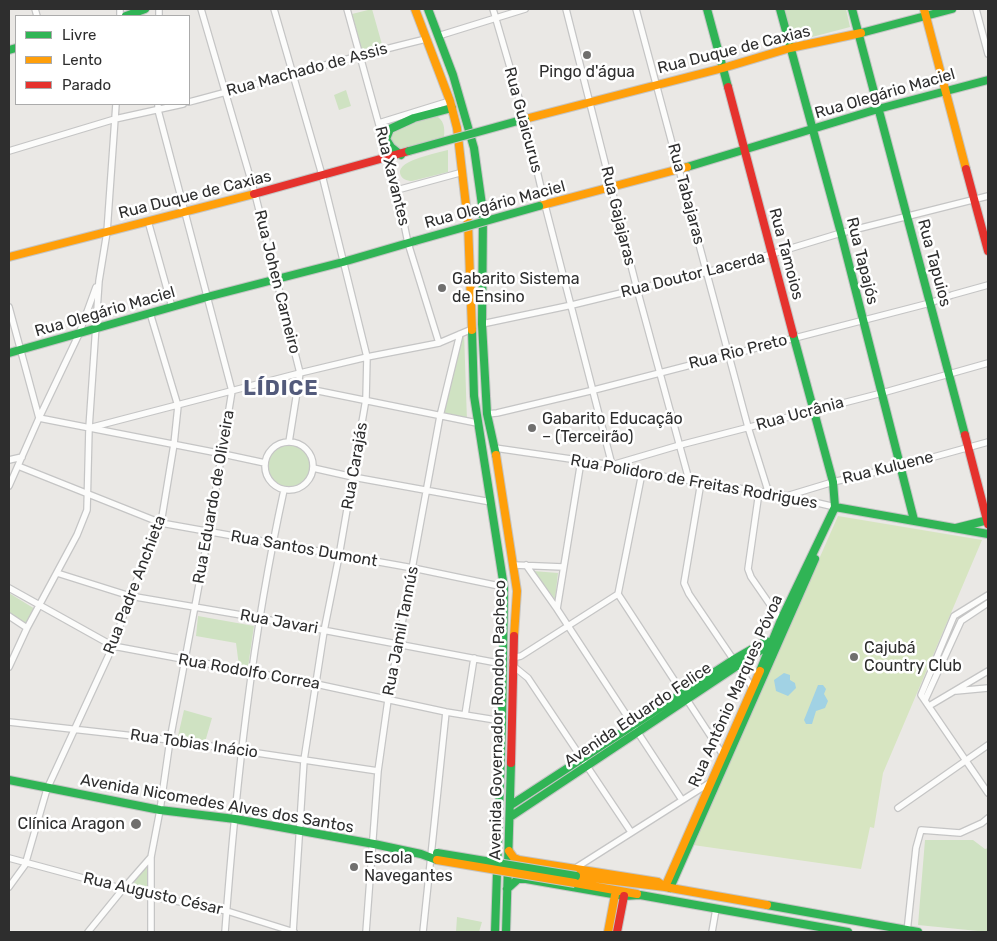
<!DOCTYPE html>
<html>
<head>
<meta charset="utf-8">
<style>
	body { margin:0 }
	#map { position:relative; width:997px; height:941px; overflow:hidden; background:#eae8e5; font-family:Rubik,sans-serif }
	canvas { display:block }
	.frame { position:absolute; inset:0; border:10px solid #2e2e2e; pointer-events:none }
	.legend { position:absolute; left:15px; top:15px; width:175px; height:90px; box-sizing:border-box; background:#fff; border:1px solid #ababab; margin:0; padding:6px 9px; list-style:none; font-size:15px; color:#2e2e2e }
	.legend li { display:flex; align-items:center; gap:10px; height:25px }
	.legend b { width:25px; border:1px solid #ababab }
</style>
</head>
<body>
<div id="map">
<canvas width="997" height="941"></canvas>
<div class="frame"></div>
<ul class="legend">
<li><b style="height:6px;background:#30b455"></b>Livre</li>
<li><b style="height:6px;background:#ff9f0a"></b>Lento</li>
<li><b style="height:6px;background:#e5322d"></b>Parado</li>
</ul>
</div>
<script>
const ctx = document.querySelector('canvas').getContext('2d');
ctx.lineJoin = 'round';
function fillPath(path, color) { ctx.fillStyle = color; ctx.fill(path, 'evenodd'); }
function stroke(path, color, width, dash) { ctx.strokeStyle = color; ctx.lineWidth = width; ctx.lineCap = dash ? 'butt' : 'round'; ctx.setLineDash(dash || []); ctx.stroke(path); }
function drawText(font, color, halo, rows, align = 'center') {
  ctx.font = font + ' Rubik,sans-serif'; ctx.lineWidth = 5; ctx.setLineDash([]); ctx.textBaseline = 'middle'; ctx.strokeStyle = halo; ctx.fillStyle = color; for (const [text, x, y, turn = 0] of rows) {
    ctx.save(); ctx.translate(x, y); ctx.rotate((+turn || 0) * Math.PI / 180); ctx.textAlign = isNaN(turn) ? turn : align; if (halo) ctx.strokeText(text, 0, 0); ctx.fillText(text, 0, 0); ctx.restore();
  }
}
fillPath(new Path2D(`
	M372,9L383,48L362,52L352,14Z
	M784,9H846L850,27L793,42Z
	M346,90L351,106L339,110L334,95Z
	M435,115C444,120 445,127 444,137C434,140 413,149 404,149C396,149 392,143 389,137L391,130L401,124Z
	M448,150V172L412,181C407,181 401,179 400,173C398,160 438,153 448,150Z
	M464,332L467,421L440,416L460,334Z
	M266 466a23 23 0 1 1 46 0a23 23 0 1 1-46 0Z
	M533,571L558,573L555,599Z
	M9,593L35,609L26,625L9,613Z
	M198,616L254,626L248,667L239,666L236,643L196,636Z
	M184,710L212,718L205,742L178,736Z
	M925,840H973L985,849L988,848V932L918,925Z
	M150,861V895L124,888Z
	M457,917L482,922L479,932H456Z`), '#cfe2c2');
fillPath(new Path2D(`
	M838,516L982,540L883,773L874,828L870,827L861,869L693,845Z`), '#d7e5c1');
fillPath(new Path2D(`
	M784,673L790,675V680L795,683L796,688L788,696L776,691L774,680Z
	M818,685H823L826,689L824,694L828,701L825,708L816,711L812,724H806L804,720Z`), '#a1d2e4');
const street = new Path2D(`
	M35,9L37,16
	M201,9L255,194L300,373L289,442
	M274,9L322,175L367,357L366,399L339,556L324,631L304,760L293,932
	M347,9L397,190L408,243L439,343
	M493,9L525,119L545,205L612,465L680,445L882,393L988,363
	M566,9L637,289L689,480
	M636,9L748,427L769,494
	M976,9L988,54
	M120,16V9
	M159,16V9
	M438,36L525,9
	M189,102C268,81 347,58 426,39
	M379,123L450,101
	M9,151L115,119L183,104
	M397,190L463,172
	M148,221L172,307
	M9,307L39,418L223,454L265,463
	M482,324L572,305L707,272L772,254L841,233L988,196
	M299,387L477,423
	M487,414L497,413L594,390L930,303L952,295L988,285
	M89,428L300,373L367,357L439,343L472,329
	M265 466a24 24 0 1 1 48 0a24 24 0 1 1-48 0Z
	M495,448L612,465L642,473L788,496L835,507
	M9,460L22,457
	M581,461L557,609L682,800
	M18,466L161,523L413,568L504,587
	M313,468L353,477L491,502
	M642,473L618,594L723,755
	M701,482L684,583L689,594L754,690
	M9,486L39,418L79,334L96,287
	M759,492L748,569L751,577L782,622
	M790,495L833,482L901,466L988,442
	M514,565L563,567
	M526,565L557,609
	M57,573L130,596L259,618L503,664
	M9,588L113,646L316,684L446,712L502,721
	M988,595L954,616L921,695L988,793
	M9,616L27,628
	M512,658L521,656L618,594
	M512,665L528,678L631,832
	M9,667L27,628L77,535L87,510L89,428L99,281L107,232L116,104
	M956,691L988,688
	M925,700L961,621L988,603
	M929,706L988,671
	M465,715L474,658
	M9,722L170,740L378,771
	M898,808L988,745
	M9,858L150,896L227,911L294,932
	M574,869L711,782
	M9,887L25,865L47,789L113,646L130,596L161,523L174,444L178,406L150,313
	M88,932L123,889L151,857
	M151,932V857L160,810L170,740L209,531L232,391L158,110V104
	M225,932C236,784 252,636 284,490
	M366,932L378,771L388,700L440,416L460,334
	M423,932L446,712
	M712,932L716,909
	M907,932L916,848L921,830L960,833L982,823L988,818`);
const fast = new Path2D(`
	M428,9L453,75L474,148L483,212L482,324L487,414L496,455
	M707,9L728,87
	M780,9L841,233L914,520
	M852,9L965,435
	M126,16L145,9
	M861,33L952,9
	M9,50L16,48
	M401,155L391,147L386,139L390,129L414,118L452,108
	M687,167L878,109L988,80
	M472,330L474,396L504,587L502,721L495,932
	M9,353L207,297L343,262L415,241
	M835,507L988,534
	M956,528L988,520
	M760,671L781,620L835,507L833,482L793,334
	M9,780L160,810L235,819L374,844L421,854L437,860
	M511,805L733,660L766,641
	M510,817L773,642
	M670,888L815,559
	M507,889L518,879H526L624,896L640,895L848,932
	M767,905L918,932
	M506,932L511,763`);
const slow = new Path2D(`
	M415,9L450,101L457,128L468,223L472,330
	M924,9L966,169
	M525,119L723,68L790,48L861,33
	M539,206L687,167
	M9,257L254,194
	M496,455L517,591L514,636
	M509,851L514,858L519,860L658,882L665,887L767,905
	M576,876L665,887L760,671
	M575,883L637,894
	M608,932L615,895`);
const jam = new Path2D(`
	M728,87L793,334
	M966,169L988,251
	M254,194L409,151
	M965,435L988,524
	M511,763L514,636
	M617,932L624,896`);
stroke(street, '#c5c5c5', 8);
stroke(fast, '#c5c5c5', 10);
stroke(slow, '#c5c5c5', 10);
stroke(jam, '#c5c5c5', 10);
stroke(street, '#fcfcfb', 5.5);
stroke(fast, '#30b455', 8);
stroke(slow, '#ff9f0a', 8);
stroke(jam, '#e5322d', 8);
const fastBridge = new Path2D(`
	M409,151L525,119
	M415,241L539,206
	M437,853L576,876`);
const slowBridge = new Path2D(`
	M437,860L575,883`);
stroke(fastBridge, '#c5c5c5', 10, []);
stroke(slowBridge, '#c5c5c5', 10, []);
stroke(fastBridge, '#30b455', 8);
stroke(slowBridge, '#ff9f0a', 8);
for (const [x, y, r, color] of [
	[587,55,5,"#706f6e"],
	[442,288,5,"#706f6e"],
	[532,428,5,"#706f6e"],
	[854,657,5,"#706f6e"],
	[136,824,6,"#706f6e"],
	[354,867,5,"#706f6e"]
]) { const dot = new Path2D(); dot.arc(x, y, r, 0, 2 * Math.PI); ctx.fillStyle = color; ctx.fill(dot); stroke(dot, '#fff', 2); }
drawText('16px', '#2e2e2e', '#fff', [
	["Rua Duque de Caxias",734,50,-14],
	["Rua Machado de Assis",307,70,-15],
	["Rua Olegário Maciel",885,94,-16],
	["Rua Guaicurus",523,120,75],
	["Rua Xavantes",392,176,76],
	["Rua Tabajaras",686,194,75],
	["Rua Duque de Caxias",195,195,-14],
	["Rua Olegário Maciel",495,205,-15],
	["Rua Gajajaras",618,216,76],
	["Rua Tamoios",786,254,75],
	["Rua Tapajós",862,261,76],
	["Rua Tapuios",934,263,75],
	["Rua Doutor Lacerda",693,275,-14],
	["Rua Johen Carneiro",277,282,76],
	["Rua Olegário Maciel",105,312,-16],
	["Rua Rio Preto",738,352,-14],
	["Rua Ucrânia",800,414,-15],
	["Rua Carajás",355,466,-80],
	["Rua Kuluene",888,468,-14],
	["Rua Polidoro de Freitas Rodrigues",694,482,10],
	["Rua Eduardo de Oliveira",214,497,-80],
	["Rua Santos Dumont",304,549,10],
	["Rua Padre Anchieta",135,585,-69],
	["Rua Javari",279,622,10],
	["Rua Jamil Tannús",401,631,-79],
	["Rua Rodolfo Correa",249,672,10],
	["Rua Antônio Marques Póvoa",736,691,-66],
	["Avenida Eduardo Felice",638,715,-34],
	["Avenida Governador Rondon Pacheco",498,720,-89],
	["Rua Tobias Inácio",194,744,8],
	["Avenida Nicomedes Alves dos Santos",217,804,10],
	["Rua Augusto César",153,894,13]
]);
drawText('16px', '#2e2e2e', '#fff', [
	["Pingo d'água",587,72,"center"],
	["Gabarito Sistema",452,279],
	["de Ensino",452,297],
	["Gabarito Educação",542,419],
	["– (Terceirão)",542,437],
	["Cajubá",864,648],
	["Country Club",864,666],
	["Clínica Aragon",125,824,"right"],
	["Escola",364,858],
	["Navegantes",364,876]
], 'left');
ctx.letterSpacing = '1px';
drawText('bold 21px', '#525a7b', '#fff', [
	["LÍDICE",281,389]
]);
ctx.letterSpacing = '0px';
</script>
</body>
</html>
